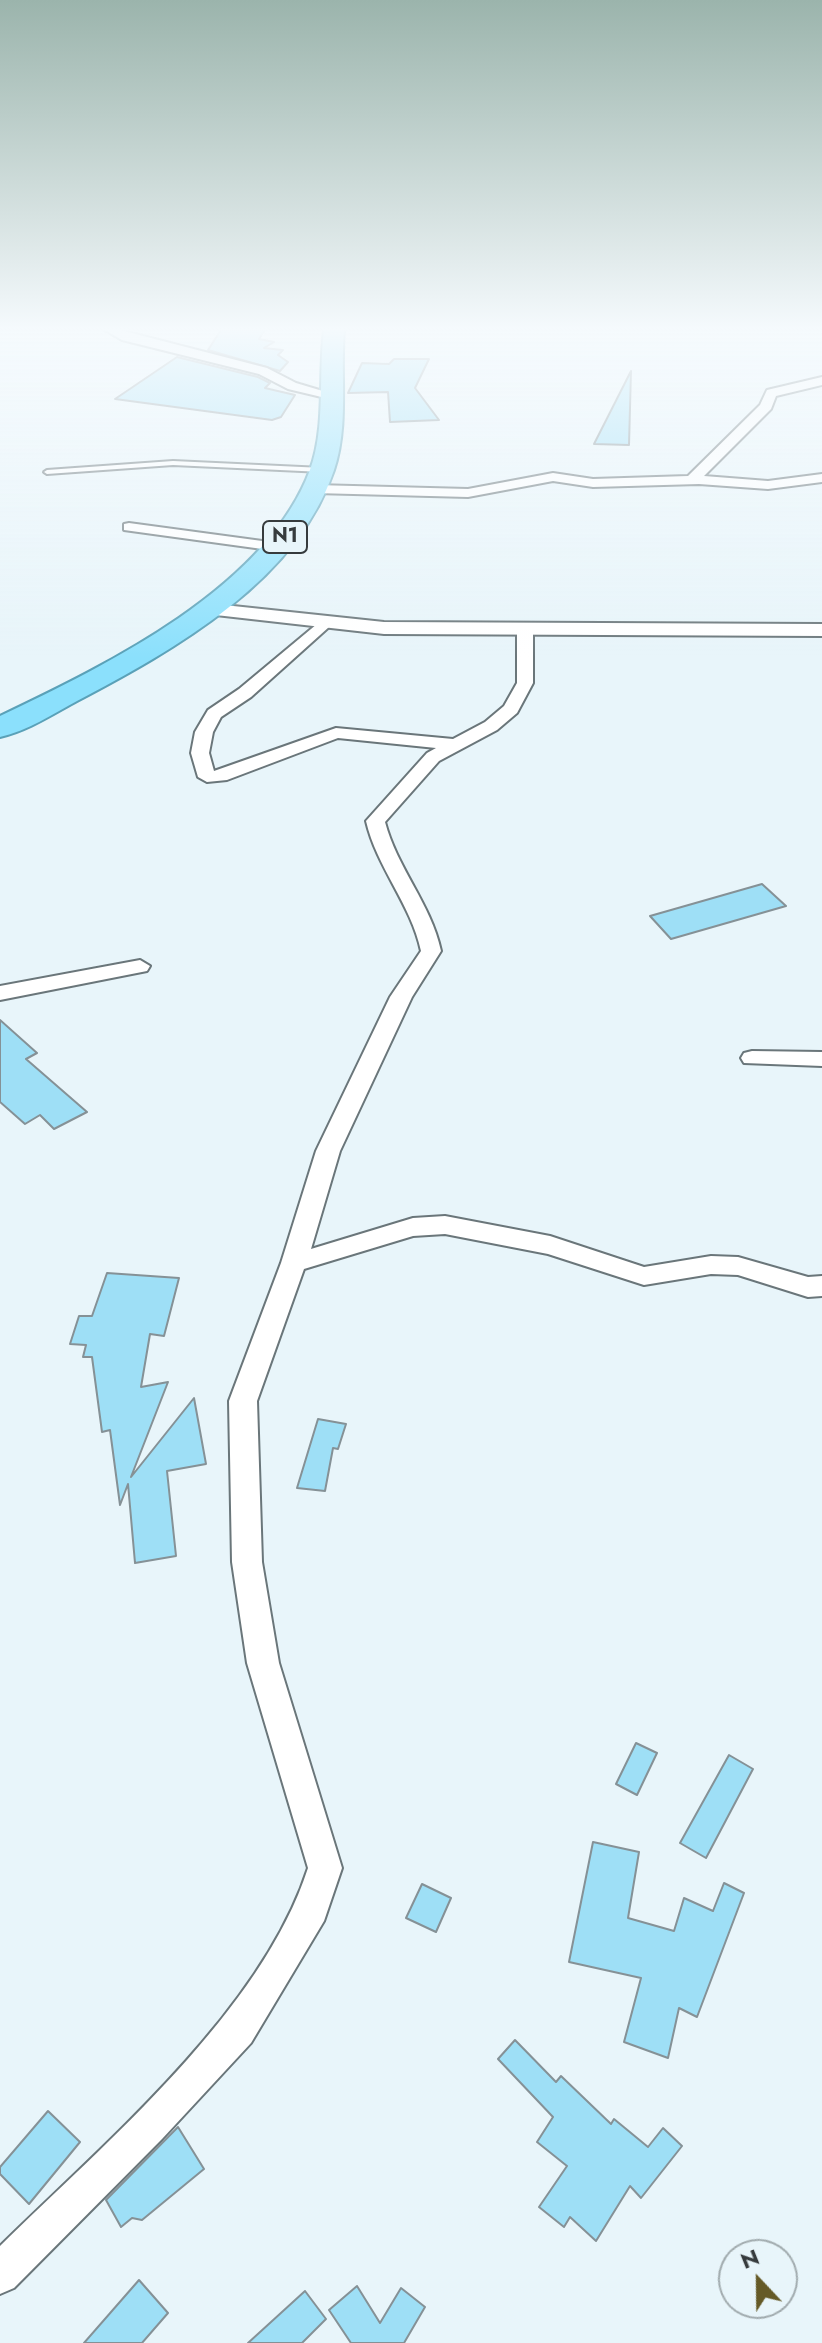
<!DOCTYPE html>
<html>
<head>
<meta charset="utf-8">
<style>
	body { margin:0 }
	#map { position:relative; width:822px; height:2343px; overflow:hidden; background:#e8f5fa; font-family:Jost,sans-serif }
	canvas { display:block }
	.north { position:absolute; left:718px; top:2239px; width:80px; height:80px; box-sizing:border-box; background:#e8f5fa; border:2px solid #a1abae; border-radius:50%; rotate:338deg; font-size:22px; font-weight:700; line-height:32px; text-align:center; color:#363b3d }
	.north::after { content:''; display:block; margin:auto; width:28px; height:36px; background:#655a27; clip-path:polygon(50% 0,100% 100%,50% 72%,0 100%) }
</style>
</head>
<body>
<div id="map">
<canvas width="822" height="2343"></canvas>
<div class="north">N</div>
</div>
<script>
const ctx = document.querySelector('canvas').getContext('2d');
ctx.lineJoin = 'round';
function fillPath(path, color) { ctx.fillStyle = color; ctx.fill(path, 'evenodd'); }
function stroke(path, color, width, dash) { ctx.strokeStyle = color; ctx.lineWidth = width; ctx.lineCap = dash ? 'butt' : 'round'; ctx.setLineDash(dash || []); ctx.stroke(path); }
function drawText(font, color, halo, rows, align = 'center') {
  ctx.font = font + ' Jost,sans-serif'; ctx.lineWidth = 8; ctx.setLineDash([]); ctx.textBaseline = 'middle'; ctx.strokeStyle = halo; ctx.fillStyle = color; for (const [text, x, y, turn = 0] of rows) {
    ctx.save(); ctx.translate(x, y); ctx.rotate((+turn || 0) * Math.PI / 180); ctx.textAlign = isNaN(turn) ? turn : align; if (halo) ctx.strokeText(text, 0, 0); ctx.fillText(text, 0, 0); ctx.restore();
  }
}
const building = new Path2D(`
	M221,330H265L259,339L274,342L264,348L283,350L278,355L288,362L280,371L208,350Z
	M177,357L258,377L270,383L265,388L295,395L281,417L272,420L115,399Z
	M394,359H429L415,388L439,420L390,422L388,392L348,393L362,363L389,364Z
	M631,371L629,445L594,444Z
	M762,884L786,906L671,939L650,916Z
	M0,1020L37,1053L26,1059L87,1112L54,1129L40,1115L25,1124L0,1102Z
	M107,1273L179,1278L164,1336L150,1334L141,1387L168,1382L131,1477L194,1398L206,1464L167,1471L176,1556L135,1563L128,1484L120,1505L110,1430L102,1432L92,1357H83L86,1345L70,1344L79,1316H92Z
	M318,1419L346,1424L338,1449L333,1448L325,1491L297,1488Z
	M636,1743L657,1753L637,1795L616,1784Z
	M729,1755L753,1769L706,1858L680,1843Z
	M593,1842L639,1852L628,1918L674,1931L684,1898L713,1911L724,1883L744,1893L697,2017L679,2008L668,2058L624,2042L641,1978L569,1962Z
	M422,1884L451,1898L436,1932L406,1918Z
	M515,2040L556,2082L561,2076L611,2124L614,2119L648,2147L663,2128L682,2146L641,2198L630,2186L596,2241L570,2217L564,2227L539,2207L567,2166L537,2142L553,2117L498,2059Z
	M48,2111L80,2142L29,2204L0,2174V2167Z
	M178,2127L204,2169L142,2220L132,2218L121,2227L106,2200Z
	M139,2280L168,2313L142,2343H84Z
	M357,2286L380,2323L401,2288L425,2307L404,2343H351L329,2310Z
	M305,2291L326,2319L302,2343H248Z`);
fillPath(building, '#9edff6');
stroke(building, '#859196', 2);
const service = new Path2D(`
	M173,461L323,468L326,470L323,472L173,465L47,474L44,472L47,470Z`);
const minor = new Path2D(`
	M105,330H120L267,368L296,383L336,395L330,399L288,389L259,374L122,340Z
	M822,377V385L776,396L771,409L704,476L768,481L822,474V482L768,489L699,484L593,487L553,481L468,497L315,493L308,489L315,485L468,489L553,473L593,479L688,476L760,405L767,390Z
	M129,523L277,543L284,547L277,551L124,530V524Z
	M323,619L329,621V627L251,697L221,717L213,732L209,753L214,771L336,728L453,739L485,722L504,706L517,683V629L525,624L533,629V683L517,713L497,730L439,761L385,822C397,868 431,904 441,951L412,997L340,1151L311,1249L413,1218L445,1216L550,1236L644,1267L711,1256L738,1257L808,1277L822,1276V1296L808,1297L738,1275L711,1274L644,1285L548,1254L445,1234L413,1236L304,1269L257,1401L262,1562L279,1663L342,1868L324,1921L251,2043L162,2139L14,2288L0,2294V2246C106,2142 262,2011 308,1868L247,1663L232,1562L229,1401L281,1263L316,1151L390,997L421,951C411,904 377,868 366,821L427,753L436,748L338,738L227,780L207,782L198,777L191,753L195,732L208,710L239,689Z
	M140,960L150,966L147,971L0,1000V986Z
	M752,1051L822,1052V1066L744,1063L741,1058L744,1053Z`);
const tertiary = new Path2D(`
	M205,603L384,622L822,624V636L384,634L198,613L195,609Z`);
const trunk = new Path2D(`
	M324,330H344C340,376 349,426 334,470C297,581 174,650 77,701C53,714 27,731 0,737V716C107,665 266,588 310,470C326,427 318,376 324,330Z`);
stroke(service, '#6a767a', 4);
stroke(minor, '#6a767a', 4);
stroke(tertiary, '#6a767a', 4);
stroke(trunk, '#5aa1b8', 4);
fillPath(service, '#fff');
fillPath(minor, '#fff');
fillPath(tertiary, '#fff');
fillPath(trunk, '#8be0fc');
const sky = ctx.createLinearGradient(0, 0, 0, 658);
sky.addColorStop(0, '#9bb4ac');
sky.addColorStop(0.5, '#f5fafd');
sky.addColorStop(1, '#f5fafd00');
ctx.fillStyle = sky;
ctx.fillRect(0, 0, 822, 658);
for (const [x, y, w] of [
	[285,537,44]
]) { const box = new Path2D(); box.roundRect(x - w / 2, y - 16, w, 32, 6); ctx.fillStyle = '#e8f5fa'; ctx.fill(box); stroke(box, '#363b3d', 2); }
drawText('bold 20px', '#363b3d', null, [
	["N1",285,537]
]);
</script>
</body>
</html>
